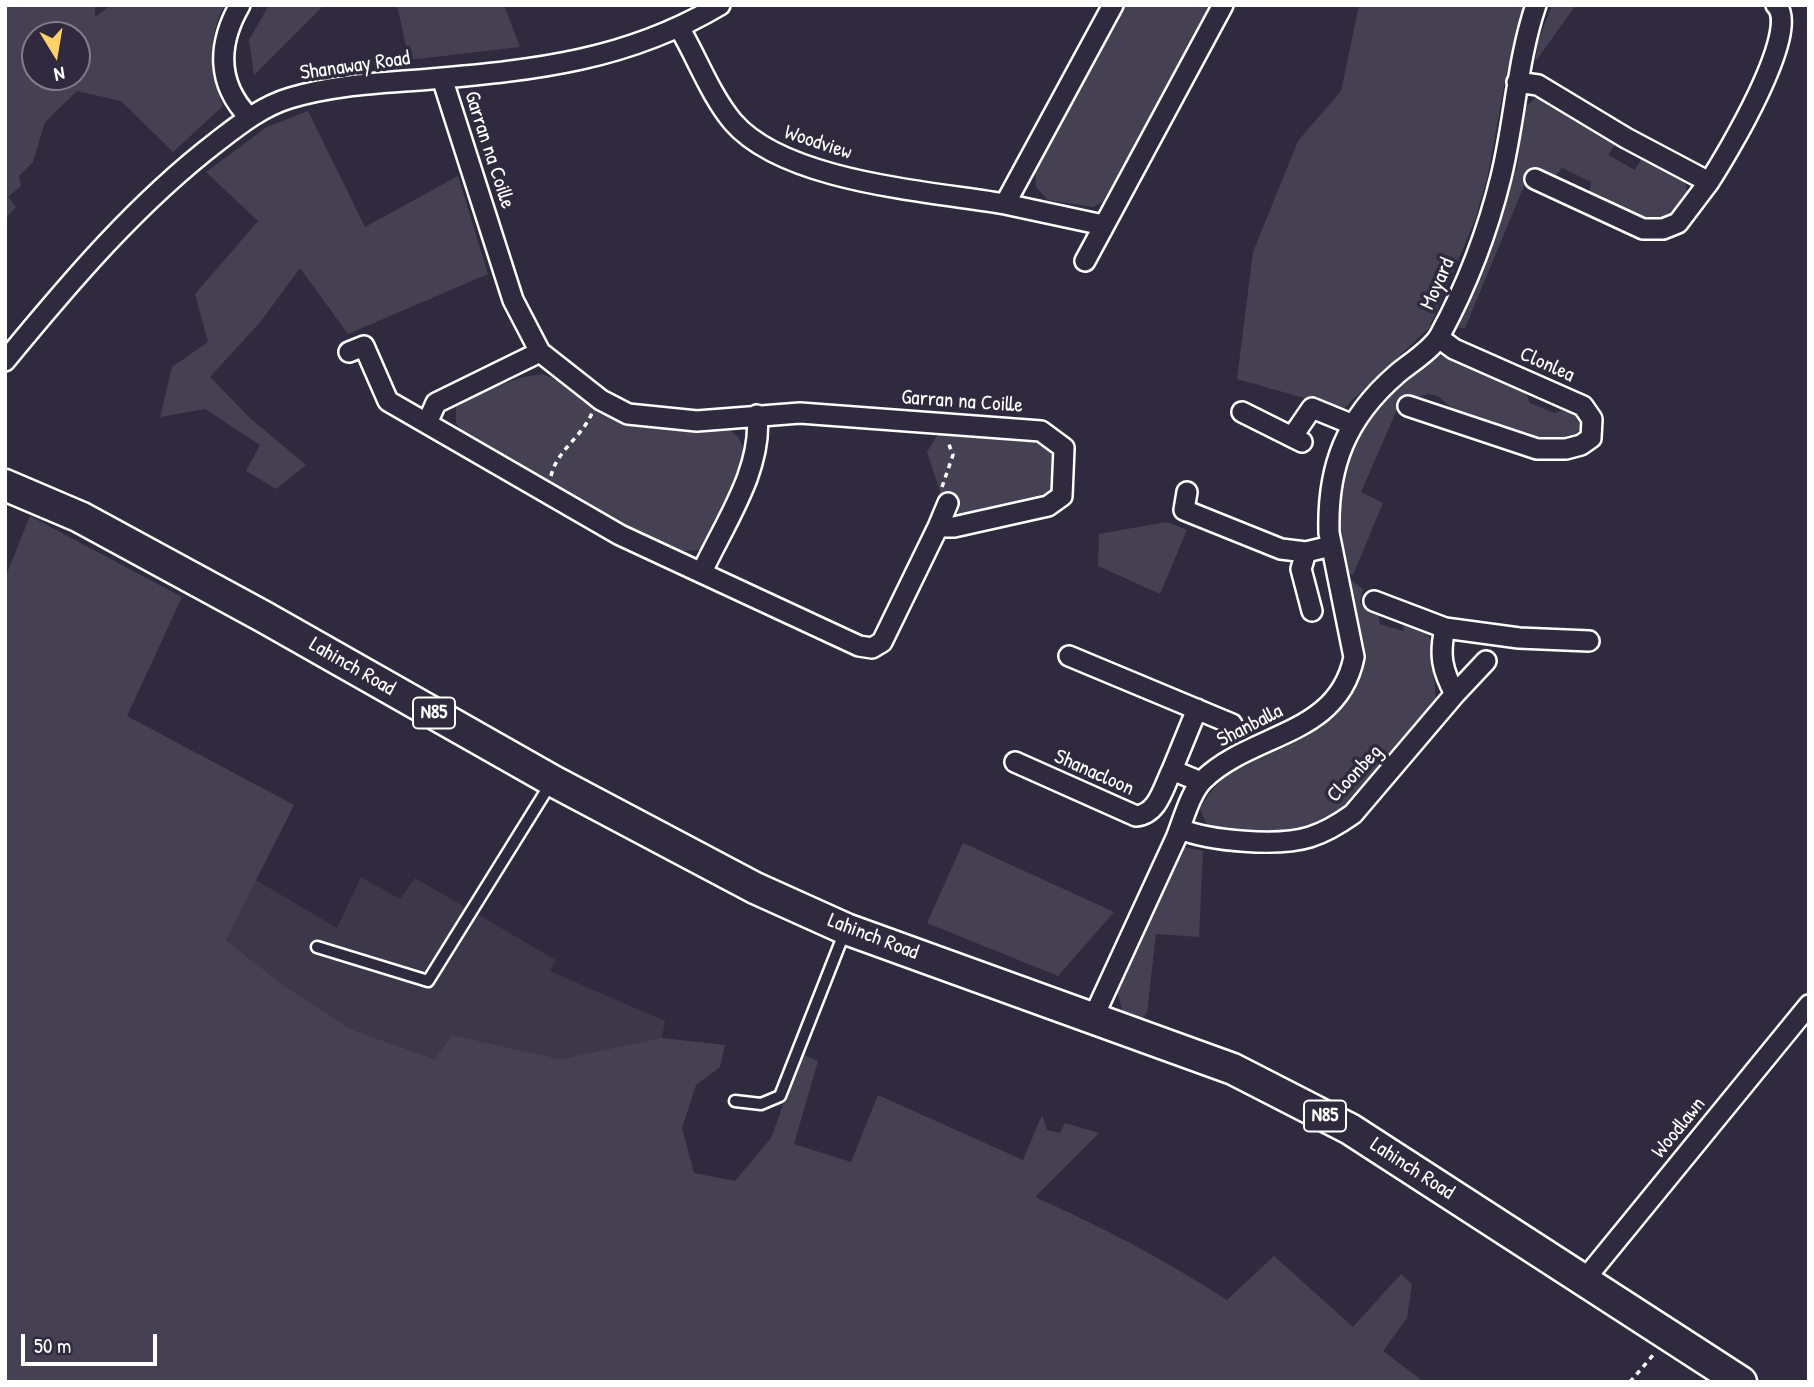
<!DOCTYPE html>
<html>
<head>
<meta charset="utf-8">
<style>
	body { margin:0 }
	#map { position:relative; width:1814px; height:1387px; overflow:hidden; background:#2f2a3d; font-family:"Patrick Hand",sans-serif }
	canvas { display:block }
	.frame { position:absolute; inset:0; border:7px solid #fff; pointer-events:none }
	.north { position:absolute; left:21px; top:21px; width:70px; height:70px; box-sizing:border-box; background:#2f2a3d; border:2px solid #827f8b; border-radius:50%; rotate:169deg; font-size:19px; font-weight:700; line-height:28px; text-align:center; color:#fff }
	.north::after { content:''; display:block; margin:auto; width:24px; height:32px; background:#ffd166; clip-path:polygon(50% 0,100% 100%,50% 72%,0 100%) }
	.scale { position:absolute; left:21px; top:1334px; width:136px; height:32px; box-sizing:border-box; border:4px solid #fff; border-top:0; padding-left:9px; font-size:21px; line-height:24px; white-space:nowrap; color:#fff; -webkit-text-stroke:5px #2f2a3d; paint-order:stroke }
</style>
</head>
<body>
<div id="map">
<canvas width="1814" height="1387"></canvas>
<div class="frame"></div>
<div class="north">N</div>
<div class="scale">50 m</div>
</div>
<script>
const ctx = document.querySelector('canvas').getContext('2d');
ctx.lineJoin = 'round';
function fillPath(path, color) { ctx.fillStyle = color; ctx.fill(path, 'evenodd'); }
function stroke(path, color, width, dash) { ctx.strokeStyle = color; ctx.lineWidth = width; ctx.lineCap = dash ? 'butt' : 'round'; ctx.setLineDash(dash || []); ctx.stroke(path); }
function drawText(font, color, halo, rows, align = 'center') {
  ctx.font = font + ' "Patrick Hand",sans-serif'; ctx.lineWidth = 7; ctx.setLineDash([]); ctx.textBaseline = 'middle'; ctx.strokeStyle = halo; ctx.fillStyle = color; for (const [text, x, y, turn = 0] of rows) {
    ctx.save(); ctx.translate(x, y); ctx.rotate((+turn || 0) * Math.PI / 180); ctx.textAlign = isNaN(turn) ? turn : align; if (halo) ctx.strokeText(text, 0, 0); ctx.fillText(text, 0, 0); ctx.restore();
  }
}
fillPath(new Path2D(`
	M361,877L400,899L415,878L556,960L550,971L665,1021L662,1038L560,1059L452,1035L434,1059L353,1030L283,985L226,940L256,880L337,928Z`), '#3c3749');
fillPath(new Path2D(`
	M5,5H95V17L111,5H225C206,39 210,72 223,106L173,152L121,101L77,91L45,122L33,162L19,176L21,186L8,197L16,207L5,219ZM35,35H77V77H35Z
	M269,5H324L254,75L249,40Z
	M397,5H504L520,47L409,60Z
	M1122,5H1213L1181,72L1102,202L1093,207L1048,200L1036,187L1035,168Z
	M1359,5H1524L1506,76L1488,175L1475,220L1429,328L1343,409L1237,379L1253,252L1298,141L1341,91Z
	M1552,5H1576L1535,62L1538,42Z
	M1535,98L1548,99L1616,143L1608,155L1635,170L1642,157L1685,182L1688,195C1684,201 1678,213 1672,217C1656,229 1606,202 1589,195L1591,182L1562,168L1553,179L1531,169L1465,328H1458L1517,167L1525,108Z
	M308,111L365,227L458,176L488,274L348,334L300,268L261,321L210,377L251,419L306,465L276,489L246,471L260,445L205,409L160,417L172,367L208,342L195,294L258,221L206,172L267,127Z
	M1439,356H1448L1519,386L1526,392L1530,403L1554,413C1566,408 1573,409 1583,417V427L1570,438L1540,441L1460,415L1438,396L1428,394L1414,398L1403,396L1361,492L1383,503L1353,575L1347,573C1325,472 1356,412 1439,356Z
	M542,374C575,385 600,414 633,423C652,428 679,432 698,431C709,430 719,425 730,431C743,437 744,451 744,464L700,550L677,551L597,512L461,430L456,423V407L461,399L523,377Z
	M940,431L1038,440C1050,445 1057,450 1056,464C1056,473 1058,483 1053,491C1044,503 985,512 968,516L958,513L955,497L941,494L927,452Z
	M30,516L182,597L127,716L294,805L226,940L283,985L353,1030L434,1059L452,1035L560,1059L662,1038L725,1045L720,1067L696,1085L682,1128L694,1173L735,1181L771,1138L802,1054L818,1061L794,1144L851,1162L878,1095L1023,1160L1042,1115L1047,1130L1060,1133L1065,1123L1099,1133L1035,1197C1103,1227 1165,1260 1227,1300L1274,1256L1353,1327L1401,1274L1412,1284L1407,1318L1383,1351L1424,1382H5V578Z
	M1166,522L1187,530L1160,594L1098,566L1099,534Z
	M1348,578L1363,589L1360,603L1378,611L1380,624L1403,631L1405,620L1426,629L1431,640L1436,701L1433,710L1353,805L1312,830L1288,835L1208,828L1200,809C1210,789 1225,774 1243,762C1253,755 1267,752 1278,747C1309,734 1355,706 1361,668C1365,640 1353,606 1348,578Z
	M963,843L1114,912L1058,976L927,923Z
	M1185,847L1203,851L1199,937L1156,934L1147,1012L1141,1021L1123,1014L1116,986L1177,852Z`), '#464152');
const service = new Path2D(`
	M317,947L428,981L551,783
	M735,1101L761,1104L780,1096L845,931`);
const minor = new Path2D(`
	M240,5C217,45 217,84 249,117
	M680,29C697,58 711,96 733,122C785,182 928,191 1005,204L1113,5
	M1517,82L1538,85L1626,138L1709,182C1726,156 1802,30 1776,5
	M1535,179L1643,229H1663L1678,223L1709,182
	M1005,204L1103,225
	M1085,261L1223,5
	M349,352L364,346L388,401L620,535L859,646L872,648L882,642L938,527H954L1048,506L1062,496L1064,448L1041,431L800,413L697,421L628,414L601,400L540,352L513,300L442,78
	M5,361C70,282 137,203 218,141C240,124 263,106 290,98C336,84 384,83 431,79C536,70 628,60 720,5
	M1408,406L1537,449H1566L1581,445L1591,438L1592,419L1583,406L1454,349L1439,338
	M1242,412L1302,442
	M427,423L436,403L540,352
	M1292,437L1312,408L1351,424
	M1187,492L1184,510L1281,549L1306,552L1331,546
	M938,527L948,503
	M1306,552L1301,569L1312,611
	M702,572C724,524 763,469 757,415
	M1374,601L1445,628L1519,638L1589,641
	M1069,656L1232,724
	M1455,694L1486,661
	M1015,762L1136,816C1158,814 1163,788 1172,770L1201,782
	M1172,770L1197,709
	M1180,829C1210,841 1278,847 1310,837C1326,832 1339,824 1353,814L1455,694C1442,670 1439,655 1445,628
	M1093,1018C1121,958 1148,898 1176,838C1183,821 1190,793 1203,780C1252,732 1338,737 1354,657L1329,533C1327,466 1346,418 1397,374C1410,363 1432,350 1440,335C1466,287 1488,230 1501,177C1515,120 1517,61 1536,5
	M1585,1279L1809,1005`);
const primary = new Path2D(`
	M5,485L80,517L264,617L553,781L755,888L846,929L1233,1069L1350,1129L1741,1382`);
stroke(service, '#fff', 15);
stroke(minor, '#fff', 24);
stroke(primary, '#fff', 35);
stroke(new Path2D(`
	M551,476C557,450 582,437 592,413
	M942,487L953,455L948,442
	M1630,1382L1654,1354`), '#fff', 3.5, [5, 5]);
stroke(service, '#2f2a3d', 10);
stroke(minor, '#2f2a3d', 19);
stroke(primary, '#2f2a3d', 30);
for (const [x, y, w] of [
	[434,713,42],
	[1325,1116,42]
]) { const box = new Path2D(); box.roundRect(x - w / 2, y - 15.5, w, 31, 5); ctx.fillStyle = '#2f2a3d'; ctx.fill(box); stroke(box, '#fff', 2); }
drawText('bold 19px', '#fff', null, [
	["N85",434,713],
	["N85",1325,1116]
]);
drawText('21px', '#fff', '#2f2a3d', [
	["Shanaway Road",355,66,-8],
	["Woodview",818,143,18],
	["Garran na Coille",489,150,72],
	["Moyard",1438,284,-66],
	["Clonlea",1547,365,24],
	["Garran na Coille",962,402,4],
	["Lahinch Road",352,667,30],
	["Shanballa",1250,726,-27],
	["Shanacloon",1094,773,24],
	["Cloonbeg",1355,774,-47],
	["Lahinch Road",873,937,21],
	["Woodlawn",1679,1128,-51],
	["Lahinch Road",1412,1169,33]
]);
</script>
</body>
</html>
